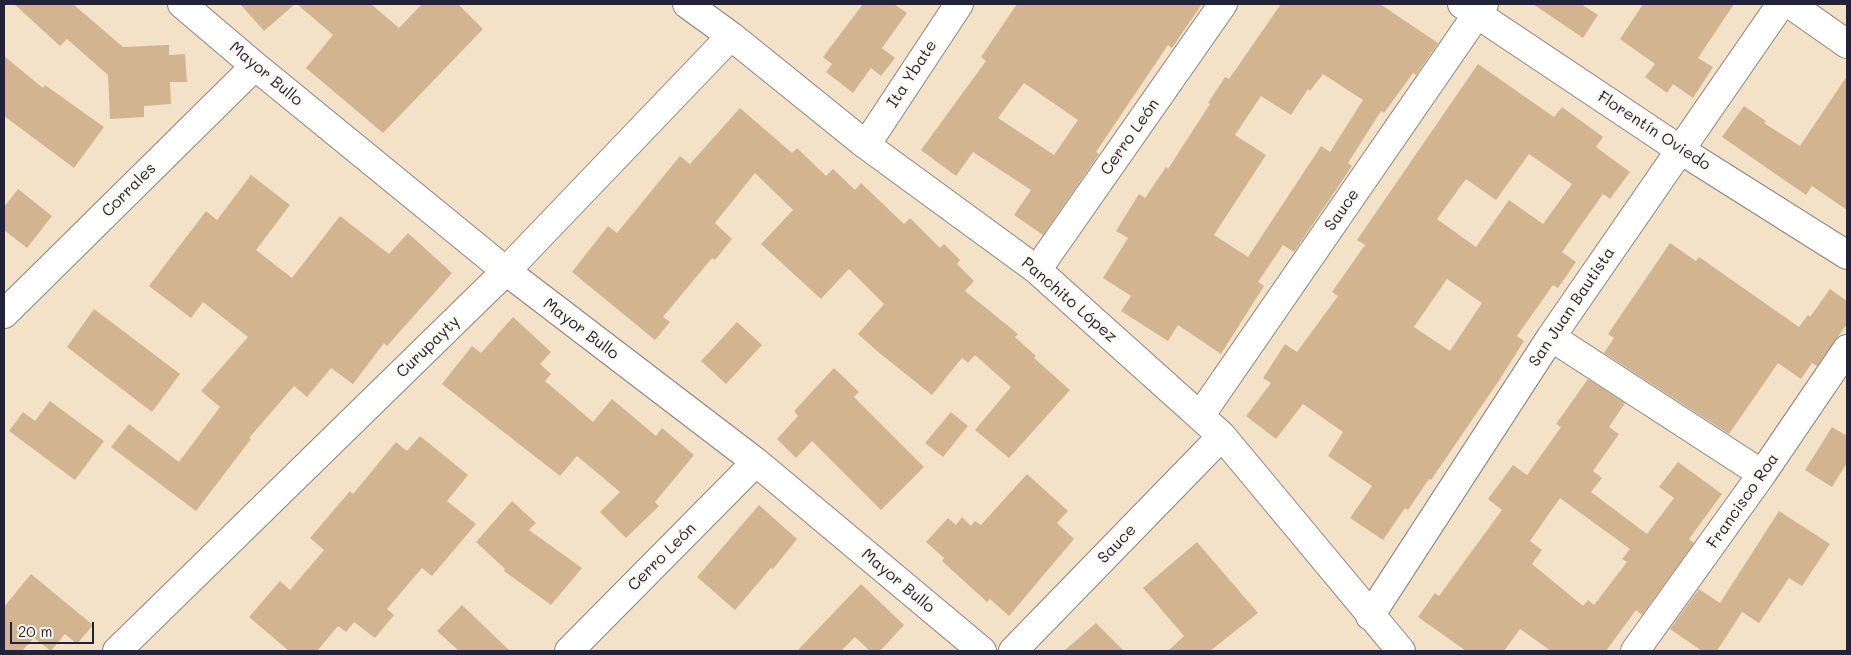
<!DOCTYPE html>
<html>
<head>
<meta charset="utf-8">
<style>
	body { margin:0 }
	#map { position:relative; width:1851px; height:655px; overflow:hidden; background:#f4e2c8; font-family:Mali,sans-serif }
	canvas { display:block }
	.frame { position:absolute; inset:0; border:5px solid #22223b; pointer-events:none }
	.scale { position:absolute; left:10px; top:622px; width:84px; height:22px; box-sizing:border-box; border:2px solid #22223b; border-top:0; padding-left:6px; font-size:15px; line-height:18px; white-space:nowrap; color:#22223b; -webkit-text-stroke:4px #fbf7ec; paint-order:stroke }
</style>
</head>
<body>
<div id="map">
<canvas width="1851" height="655"></canvas>
<div class="frame"></div>
<div class="scale">20 m</div>
</div>
<script>
const ctx = document.querySelector('canvas').getContext('2d');
ctx.lineJoin = 'round';
function fillPath(path, color) { ctx.fillStyle = color; ctx.fill(path, 'evenodd'); }
function stroke(path, color, width, dash) { ctx.strokeStyle = color; ctx.lineWidth = width; ctx.lineCap = dash ? 'butt' : 'round'; ctx.setLineDash(dash || []); ctx.stroke(path); }
function drawText(font, color, halo, rows, align = 'center') {
  ctx.font = font + ' Mali,sans-serif'; ctx.lineWidth = 4; ctx.setLineDash([]); ctx.textBaseline = 'middle'; ctx.strokeStyle = halo; ctx.fillStyle = color; for (const [text, x, y, turn = 0] of rows) {
    ctx.save(); ctx.translate(x, y); ctx.rotate((+turn || 0) * Math.PI / 180); ctx.textAlign = isNaN(turn) ? turn : align; if (halo) ctx.strokeText(text, 0, 0); ctx.fillText(text, 0, 0); ctx.restore();
  }
}
fillPath(new Path2D(`
	M14,4H73L123,47L169,45V55L185,54L187,82H170L171,104L144,106V117L110,119L108,75L67,39L60,46Z
	M240,4H295L264,31Z
	M297,4H371L399,28L422,4H458L483,29L383,133L306,68L333,35Z
	M863,4H894L907,13L882,48L895,58L881,76L871,68L853,93L826,72L832,64L823,57Z
	M1017,4H1202L1172,48L1168,45L1096,152L1099,154L1043,235L1014,215L1031,190L973,152L956,176L921,150L986,61L981,57ZM1024,83L1078,120L1054,155L998,118Z
	M1281,4H1380L1438,43L1416,75L1413,73L1384,113L1381,111L1348,163L1352,166L1294,252L1283,245L1258,282L1264,286L1221,354L1178,325L1168,341L1121,311L1131,296L1103,278L1128,238L1116,231L1139,194L1145,198L1166,167L1168,169L1210,104L1208,103L1225,77L1229,79ZM1323,74L1363,100L1330,152L1321,146L1248,257L1214,235L1266,155L1235,135L1261,96L1291,115L1308,89L1310,91Z
	M1533,4H1581L1598,15L1583,38Z
	M1643,4H1734L1698,58L1713,67L1693,98L1673,84L1667,93L1645,77L1655,64L1620,39Z
	M4,56L43,88L45,85L104,127L74,168L4,116Z
	M1478,64L1554,117L1562,107L1603,137L1596,147L1630,172L1610,199L1603,194L1562,252L1576,262L1558,288L1553,285L1517,336L1524,341L1498,382L1431,480L1429,479L1408,510L1405,508L1383,540L1350,518L1372,486L1328,456L1343,432L1303,404L1276,439L1246,416L1271,383L1263,378L1285,344L1297,352L1338,296L1332,292L1365,245L1357,240ZM1529,154L1572,184L1543,224L1509,200L1476,247L1437,219L1466,179L1496,200ZM1447,279L1482,303L1450,351L1414,327Z
	M1847,76V210L1812,186L1806,195L1722,137L1744,106L1766,121L1764,123L1800,146Z
	M740,108L792,153L797,148L826,176L833,169L855,190L861,183L904,224L910,218L940,248L944,244L960,260L957,264L974,281L965,291L1018,334L1015,337L1036,356L1034,358L1070,390L1009,458L975,430L1011,387L975,355L968,363L962,358L932,395L877,351L858,334L884,304L849,269L821,299L761,244L793,210L755,173L715,223L732,239L715,260L712,258L663,317L670,322L655,340L572,272L608,226L617,233L680,156L690,164Z
	M251,175L290,205L256,250L292,278L340,216L389,254L408,233L452,273L387,346L384,343L353,384L331,368L307,397L294,386L249,438L251,439L196,511L111,447L129,424L179,462L220,407L201,391L248,337L203,302L191,318L149,286L206,211L217,220Z
	M18,189L52,216L27,248L4,230V207Z
	M1670,243L1696,261L1699,257L1799,327L1808,315L1810,317L1830,289L1847,301V324L1817,366L1812,363L1801,379L1778,363L1729,434L1604,353L1614,338L1608,334Z
	M94,309L180,374L152,412L67,347Z
	M513,317L551,352L540,364L551,374L545,381L593,422L612,399L656,436L662,428L694,455L655,502L659,506L626,538L600,512L620,492L577,456L560,476L442,384L472,346L481,353Z
	M737,322L762,345L726,384L701,361Z
	M834,368L859,392L854,397L924,467L881,510L812,441L796,458L777,439L798,416L794,411Z
	M1588,379L1625,403L1609,427L1619,434L1593,471L1602,478L1591,492L1647,534L1674,498L1659,487L1678,462L1722,494L1689,539L1694,543L1642,615L1636,610L1606,651H1551L1520,629L1504,651H1466L1418,617L1435,593L1439,596L1502,510L1488,499L1513,465L1527,475L1561,427L1556,424ZM1560,498L1630,549L1622,559L1627,562L1594,605L1588,600L1583,606L1532,564L1542,550L1530,541Z
	M50,401L104,441L75,480L9,431L23,412L35,421Z
	M951,412L968,426L943,457L925,443Z
	M1832,427L1847,436V463L1832,487L1805,470Z
	M420,436L468,475L447,501L476,524L432,576L422,568L387,609L394,615L375,638L354,622L346,632L338,626L317,651H289L249,617L280,581L290,590L324,550L310,538L350,491L353,494L396,442L407,451Z
	M1027,474L1068,511L1057,523L1074,539L1009,616L990,599L987,602L942,561L944,558L926,542L948,518L956,525L962,517L971,526L975,521L981,525Z
	M512,501L536,523L529,530L582,568L551,605L504,571L505,569L476,542Z
	M759,505L797,539L773,569L771,568L735,610L697,577Z
	M1779,511L1830,544L1802,586L1789,578L1759,623L1742,612L1717,651H1702L1670,629L1699,589L1720,603Z
	M1197,542L1258,613L1210,651H1168L1184,636L1143,588Z
	M31,574L93,625L77,644L65,634L51,651L34,638L22,651H4V607Z
	M861,584L904,625L880,651H870L855,637L841,651H797Z
	M462,605L510,651H459L437,631Z
	M1096,623L1124,651H1064Z`), '#d2b590');
const minor = new Path2D(`
	M182,4L255,66L506,271L756,462L982,651
	M687,4L731,36L866,145L1037,270L1222,436L1401,651
	M1462,4L1679,149L1847,255
	M1790,4L1847,44
	M866,145L959,4
	M1037,270L1223,4
	M4,314L255,66
	M1551,337L1762,474
	M1200,416L1484,4
	M1370,616L1551,337L1781,4
	M117,651L506,271L731,36
	M569,651L756,462
	M1013,651L1222,436
	M1635,651L1762,474L1847,349`);
stroke(minor, '#8b8282', 30);
stroke(minor, '#fff', 28);
drawText('16px', '#22223b', '#fbf7ec', [
	["Mayor Bullo",266,74,40],
	["Ita Ybate",912,74,-57],
	["Florentín Oviedo",1654,131,33],
	["Cerro León",1130,137,-55],
	["Corrales",129,190,-45],
	["Sauce",1342,210,-55],
	["Panchito López",1069,300,41],
	["San Juan Bautista",1572,307,-56],
	["Mayor Bullo",581,329,37],
	["Curupayty",428,347,-44],
	["Francisco Roa",1743,501,-55],
	["Sauce",1117,544,-46],
	["Cerro León",662,557,-45],
	["Mayor Bullo",898,581,40]
]);
</script>
</body>
</html>
